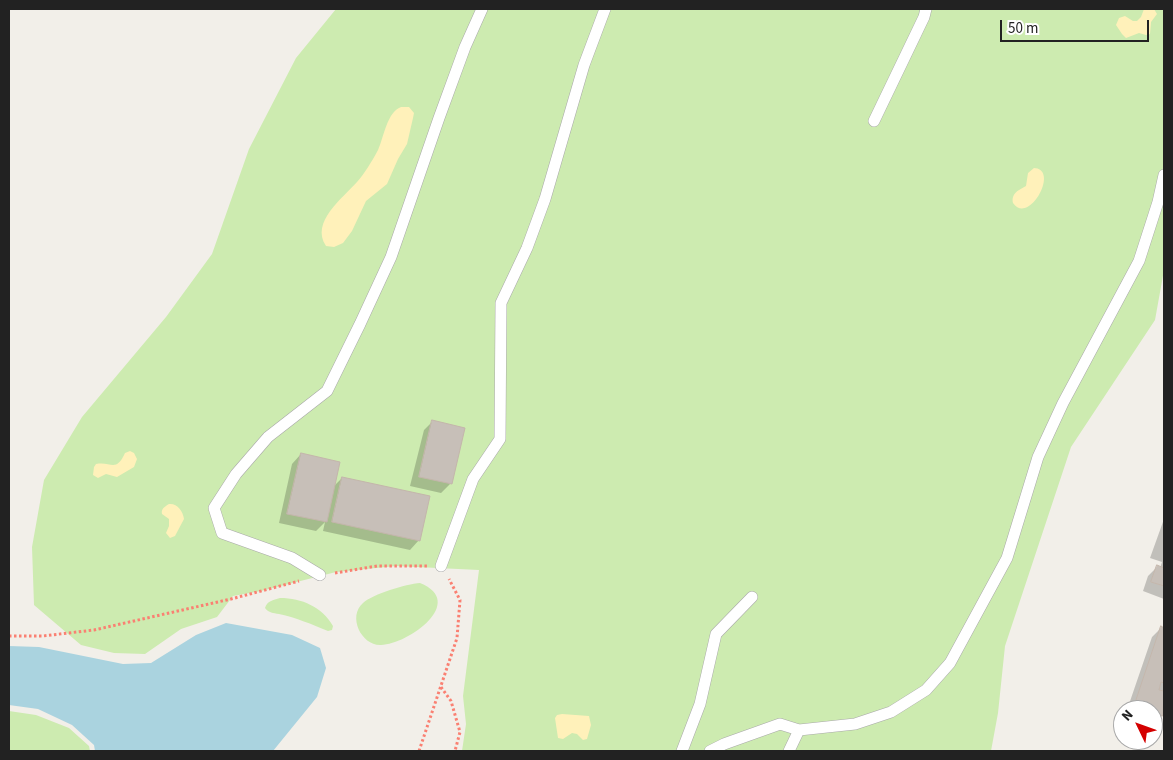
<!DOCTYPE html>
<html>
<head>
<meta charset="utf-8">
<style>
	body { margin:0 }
	#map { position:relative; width:1173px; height:760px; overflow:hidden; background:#f2efe9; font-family:"Source Sans 3",sans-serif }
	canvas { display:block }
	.frame { position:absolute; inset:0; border:10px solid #222; pointer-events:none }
	.north { position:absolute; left:1113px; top:700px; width:50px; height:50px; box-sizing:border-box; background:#fff; border:1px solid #a7a7a7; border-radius:50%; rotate:312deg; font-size:14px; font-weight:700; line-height:20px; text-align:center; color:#222 }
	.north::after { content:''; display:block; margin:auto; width:18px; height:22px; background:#d40000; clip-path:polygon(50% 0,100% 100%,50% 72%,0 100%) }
	.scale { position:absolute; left:1000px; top:20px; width:149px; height:22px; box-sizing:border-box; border:2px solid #222; border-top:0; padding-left:6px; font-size:15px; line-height:18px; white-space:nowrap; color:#222; -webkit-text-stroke:4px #fff; paint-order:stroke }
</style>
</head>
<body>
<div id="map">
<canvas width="1173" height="760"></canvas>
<div class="frame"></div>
<div class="north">N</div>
<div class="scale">50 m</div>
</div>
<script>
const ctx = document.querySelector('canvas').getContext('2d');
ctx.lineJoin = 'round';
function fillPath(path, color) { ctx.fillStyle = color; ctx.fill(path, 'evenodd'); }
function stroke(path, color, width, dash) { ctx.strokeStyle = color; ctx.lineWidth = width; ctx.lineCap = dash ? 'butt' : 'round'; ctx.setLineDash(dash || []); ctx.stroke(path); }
fillPath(new Path2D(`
	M336,9H1164V270L1155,320L1071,447L1005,646L998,713L991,751H462L466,724L463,696L479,570L396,566L336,572L261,591L233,596L217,617L181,629L145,654L114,653L81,645L34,605L32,547L44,480L82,417L166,317L212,254L249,149L296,58Z
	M420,583C467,602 409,644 381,645C362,646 347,617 363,603C373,594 406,584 420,583Z
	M280,598C302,598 322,607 333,626L332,630L328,631C311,624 297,618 279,614C273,613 269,613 265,608C267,601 273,600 280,598Z
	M9,711L36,715L69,728L89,746L90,751H9Z`), '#cdebb0');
fillPath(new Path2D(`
	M1144,9H1154L1157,14L1151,22L1150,34L1146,35L1139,33L1126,38L1122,34L1116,25L1119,18L1125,16L1133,21H1137L1141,17Z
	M401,107H409L414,113L413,118L407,144L398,159L387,184L366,201L352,231L343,243L334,247L326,246C310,222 343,198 357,182C365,173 372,161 378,150C384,137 387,112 401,107Z
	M1034,168C1060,169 1029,226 1013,203C1011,193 1019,190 1026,186L1028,173Z
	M130,451L134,453L137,459L134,467L117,477L106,474L98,478L93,475L94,467L96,464C111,461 116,473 125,453Z
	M169,504C177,503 183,511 184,519L175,536L170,538L166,533L169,526V519L162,514C161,509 164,507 169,504Z
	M562,714L589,716L591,725L587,739L583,740L577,734L572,733L563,739L558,738L555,718L557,715Z`), '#fff1ba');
fillPath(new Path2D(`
	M226,623L292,635L320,648L326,668L317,697L273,751H95L94,745L72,725L38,709L9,705V646L39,647L123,664L151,663L196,635Z`), '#aad3df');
fillPath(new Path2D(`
	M433,421L450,484L441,493L410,486L424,430Z
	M301,454L333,487L342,478L419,540L410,550L323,531L325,522L316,531L279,523L292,464Z
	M1164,519V599L1143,591L1148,576L1157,567L1160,568L1162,562L1150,558Z
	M1161,628L1164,629V710L1162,716L1153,725V710H1127L1152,637Z`), '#0003');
const building = new Path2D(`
	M432,420L465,428L452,484L419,477Z
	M301,453L340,462L327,522L287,514Z
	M342,477L430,496L420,541L332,522Z
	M1157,565L1164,568V586L1151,582Z
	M1161,626L1164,628V683L1161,682L1159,690L1164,691L1163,716L1153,713V710H1144L1134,707Z`);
fillPath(building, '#c7bfb8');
stroke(building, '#c4b6ab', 1);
const service = new Path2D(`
	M874,121L924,17L926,9
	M441,566L473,479L500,439L501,303L527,248L545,199L584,65L605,9
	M320,575L292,558L222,533L214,508L236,474L268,437L327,391L360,324L391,257L439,118L465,47L482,9
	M682,751L700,704L716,634L752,597
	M710,751L724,744L780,724L799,730
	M789,751L799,730L855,724L891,712L926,690L950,663L1007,558L1038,457L1063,403L1139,261L1158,202L1164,175`);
stroke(service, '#a9a9a9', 12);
stroke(new Path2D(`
	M335,573L377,566H428
	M9,636H43L94,630L231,599L299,581
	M441,687L451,701L460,732L455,751
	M419,751L457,638L460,600L449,579`), '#fa8072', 3, [2.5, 2.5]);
stroke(service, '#fff', 11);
</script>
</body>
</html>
